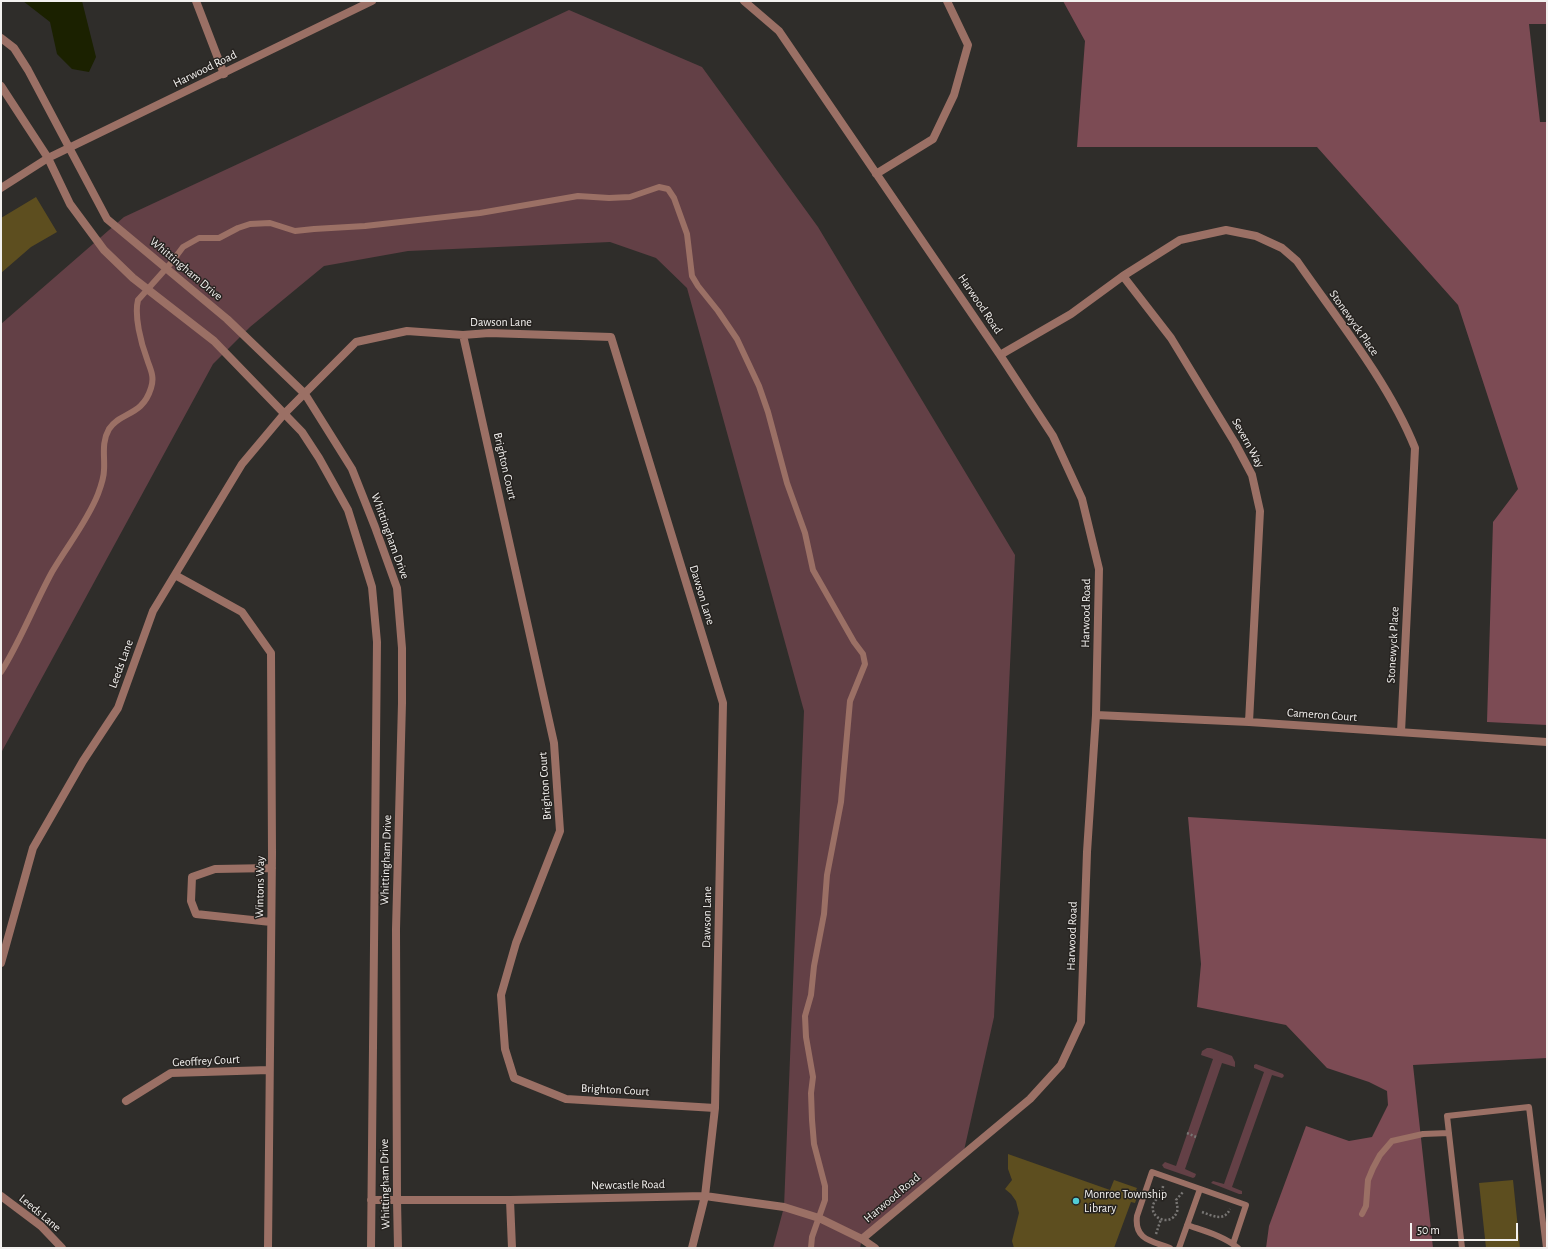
<!DOCTYPE html>
<html>
<head>
<meta charset="utf-8">
<style>
	body { margin:0 }
	#map { position:relative; width:1548px; height:1249px; overflow:hidden; background:#2f2d2a; font-family:"Alegreya Sans",sans-serif }
	canvas { display:block }
	.frame { position:absolute; inset:0; border:2px solid #f3f1ef; pointer-events:none }
	.scale { position:absolute; left:1410px; top:1223px; width:108px; height:18px; box-sizing:border-box; border:2px solid #f3f1ef; border-top:0; padding-left:5px; font-size:12px; line-height:14px; white-space:nowrap; color:#f3f1ef; -webkit-text-stroke:3px #262320; paint-order:stroke }
</style>
</head>
<body>
<div id="map">
<canvas width="1548" height="1249"></canvas>
<div class="frame"></div>
<div class="scale">50 m</div>
</div>
<script>
const ctx = document.querySelector('canvas').getContext('2d');
ctx.lineJoin = 'round';
function fillPath(path, color) { ctx.fillStyle = color; ctx.fill(path, 'evenodd'); }
function stroke(path, color, width, dash) { ctx.strokeStyle = color; ctx.lineWidth = width; ctx.lineCap = dash ? 'butt' : 'round'; ctx.setLineDash(dash || []); ctx.stroke(path); }
function drawText(font, color, halo, rows, align = 'center') {
  ctx.font = font + ' "Alegreya Sans",sans-serif'; ctx.lineWidth = 3; ctx.setLineDash([]); ctx.textBaseline = 'middle'; ctx.strokeStyle = halo; ctx.fillStyle = color; for (const [text, x, y, turn = 0] of rows) {
    ctx.save(); ctx.translate(x, y); ctx.rotate((+turn || 0) * Math.PI / 180); ctx.textAlign = isNaN(turn) ? turn : align; if (halo) ctx.strokeText(text, 0, 0); ctx.fillText(text, 0, 0); ctx.restore();
  }
}
fillPath(new Path2D(`
	M569,10L702,67L818,227L1015,555L994,1017L963,1155L862,1239L860,1248H773L784,1207L804,711L687,288L656,258L610,242L408,251L324,266L250,327L213,364L1,753V324L124,217Z
	M1207,1048H1211L1232,1056L1235,1062V1067L1222,1063L1185,1169L1196,1174L1195,1177L1193,1178L1164,1168L1162,1165L1165,1162L1176,1166L1213,1059L1201,1055L1202,1051Z
	M1256,1064L1283,1074L1284,1076L1282,1078L1272,1075L1232,1187L1242,1191V1194H1239L1211,1183L1213,1181L1224,1184L1264,1072L1254,1068V1065Z`), '#634046');
fillPath(new Path2D(`
	M1063,1H1547V24H1529L1540,122H1547V725L1487,722L1493,522L1518,489L1458,305L1317,147H1077L1085,41Z
	M1188,817L1547,839V1058L1413,1065L1433,1248H1266L1269,1226L1306,1126L1349,1141L1372,1137L1388,1105L1387,1091L1369,1082L1327,1068L1286,1025L1197,1007L1201,964Z`), '#7c4b54');
fillPath(new Path2D(`
	M23,1H82L96,57L89,72L72,69L57,54L50,22Z`), '#1b2100');
fillPath(new Path2D(`
	M36,197L57,232L31,247L1,273V218Z
	M1008,1154L1110,1190L1114,1180L1137,1188L1136,1190L1139,1191L1135,1203L1131,1202L1114,1248H1014L1012,1241L1019,1213L1016,1201L1011,1194L1005,1189L1012,1180L1008,1169Z
	M1513,1180L1520,1248H1486L1479,1183Z`), '#5d4e1f');
stroke(new Path2D(`
	M1187,1133L1196,1137
	M1163,1186L1162,1195C1160,1197 1157,1198 1155,1201C1145,1216 1170,1229 1177,1212C1178,1208 1177,1204 1176,1200L1183,1192
	M1202,1212C1213,1216 1224,1222 1230,1209
	M1156,1234L1161,1219`), '#787674', 2.5, [2, 2]);
stroke(new Path2D(`
	M1,672C21,640 34,605 52,572C67,546 87,522 98,494C101,486 104,478 104,470C105,456 101,443 109,429C121,411 142,417 151,388C155,376 150,369 147,359C141,343 134,316 138,300L171,263L183,247L199,238H219L238,228L250,224L270,223L295,231L314,229L365,226L480,213L578,196L609,198L630,197L659,187L668,189L674,198L687,234L692,276L698,286L718,311L737,339L759,386L768,412L787,483L805,533L813,570L854,642L863,654L865,664L850,701L841,802L827,875L824,914L814,966L811,995L805,1016L806,1037L813,1077L811,1093L812,1120L814,1144L825,1186V1200L812,1237L811,1248
	M1362,1214L1366,1206L1368,1180L1373,1168L1380,1155L1392,1141L1423,1134L1449,1133
	M1187,1225C1204,1231 1224,1236 1238,1248
	M1170,1248C1152,1241 1134,1240 1137,1216L1152,1172L1246,1205L1233,1244
	M1179,1248L1200,1189
	M1462,1248L1447,1116L1529,1107L1546,1248`), '#9b7065', 6);
stroke(new Path2D(`
	M196,1L224,74
	M744,1L779,31L1000,355L1053,436L1082,499L1099,569L1096,715L1087,852L1081,1022L1061,1065L1030,1099L862,1239
	M1,38L14,48L28,70L107,219L227,319L305,394L352,469L375,527L397,588L402,648V703L396,929L397,1200L398,1248
	M1,86L48,158L70,204L104,250L133,278L214,341L302,432L319,458L348,510L372,587L377,642L371,1248
	M876,174L933,139L954,95L968,45L947,1
	M1,188L48,158L372,1
	M1123,276L1171,338L1235,443L1252,475L1260,511L1249,722
	M463,335L554,743L560,831L516,943L501,995L505,1049L514,1078L566,1099L715,1108
	M1000,355L1071,314L1123,276L1180,240L1226,230L1256,236L1282,248L1297,261C1338,320 1389,383 1415,448L1401,732
	M175,575L242,612L271,653L272,854L268,1248
	M1096,715L1249,722L1547,742
	M271,922L196,914L191,901L192,877L215,869L272,868
	M1,963L33,848L83,761L118,708L153,611L242,464L284,414L356,342L407,331L463,335L489,333L611,337L723,703L715,1108L705,1196L692,1248
	M126,1101L171,1073L269,1070
	M1,1196L41,1226L62,1248
	M371,1200H510L705,1196L784,1207L819,1218L862,1239L875,1248
	M510,1200L512,1248`), '#9b7065', 8);
for (const [x, y, r, color] of [
	[1076,1201,4,"#51ccd5"]
]) { const dot = new Path2D(); dot.arc(x, y, r, 0, 2 * Math.PI); ctx.fillStyle = color; ctx.fill(dot); stroke(dot, '#262320', 1.5); }
drawText('12px', '#f3f1ef', '#262320', [
	["Harwood Road",205,69,-26],
	["Whittingham Drive",186,269,40],
	["Harwood Road",980,304,56],
	["Dawson Lane",501,322],
	["Stonewyck Place",1354,323,55],
	["Severn Way",1248,443,61],
	["Brighton Court",505,466,77],
	["Whittingham Drive",390,536,70],
	["Dawson Lane",702,595,73],
	["Harwood Road",1086,613,-89],
	["Stonewyck Place",1393,645,-87],
	["Leeds Lane",121,664,-70],
	["Cameron Court",1322,715,4],
	["Brighton Court",545,786,-94],
	["Whittingham Drive",386,860,-88],
	["Wintons Way",260,887,-89],
	["Dawson Lane",707,917,-89],
	["Harwood Road",1072,936,-88],
	["Geoffrey Court",206,1061,-3],
	["Brighton Court",615,1090,3],
	["Whittingham Drive",385,1184,-91],
	["Newcastle Road",628,1185,-1],
	["Harwood Road",892,1198,-40],
	["Leeds Lane",40,1213,40]
]);
drawText('12px', '#f3f1ef', '#262320', [
	["Monroe Township",1084,1194],
	["Library",1084,1208]
], 'left');
</script>
</body>
</html>
